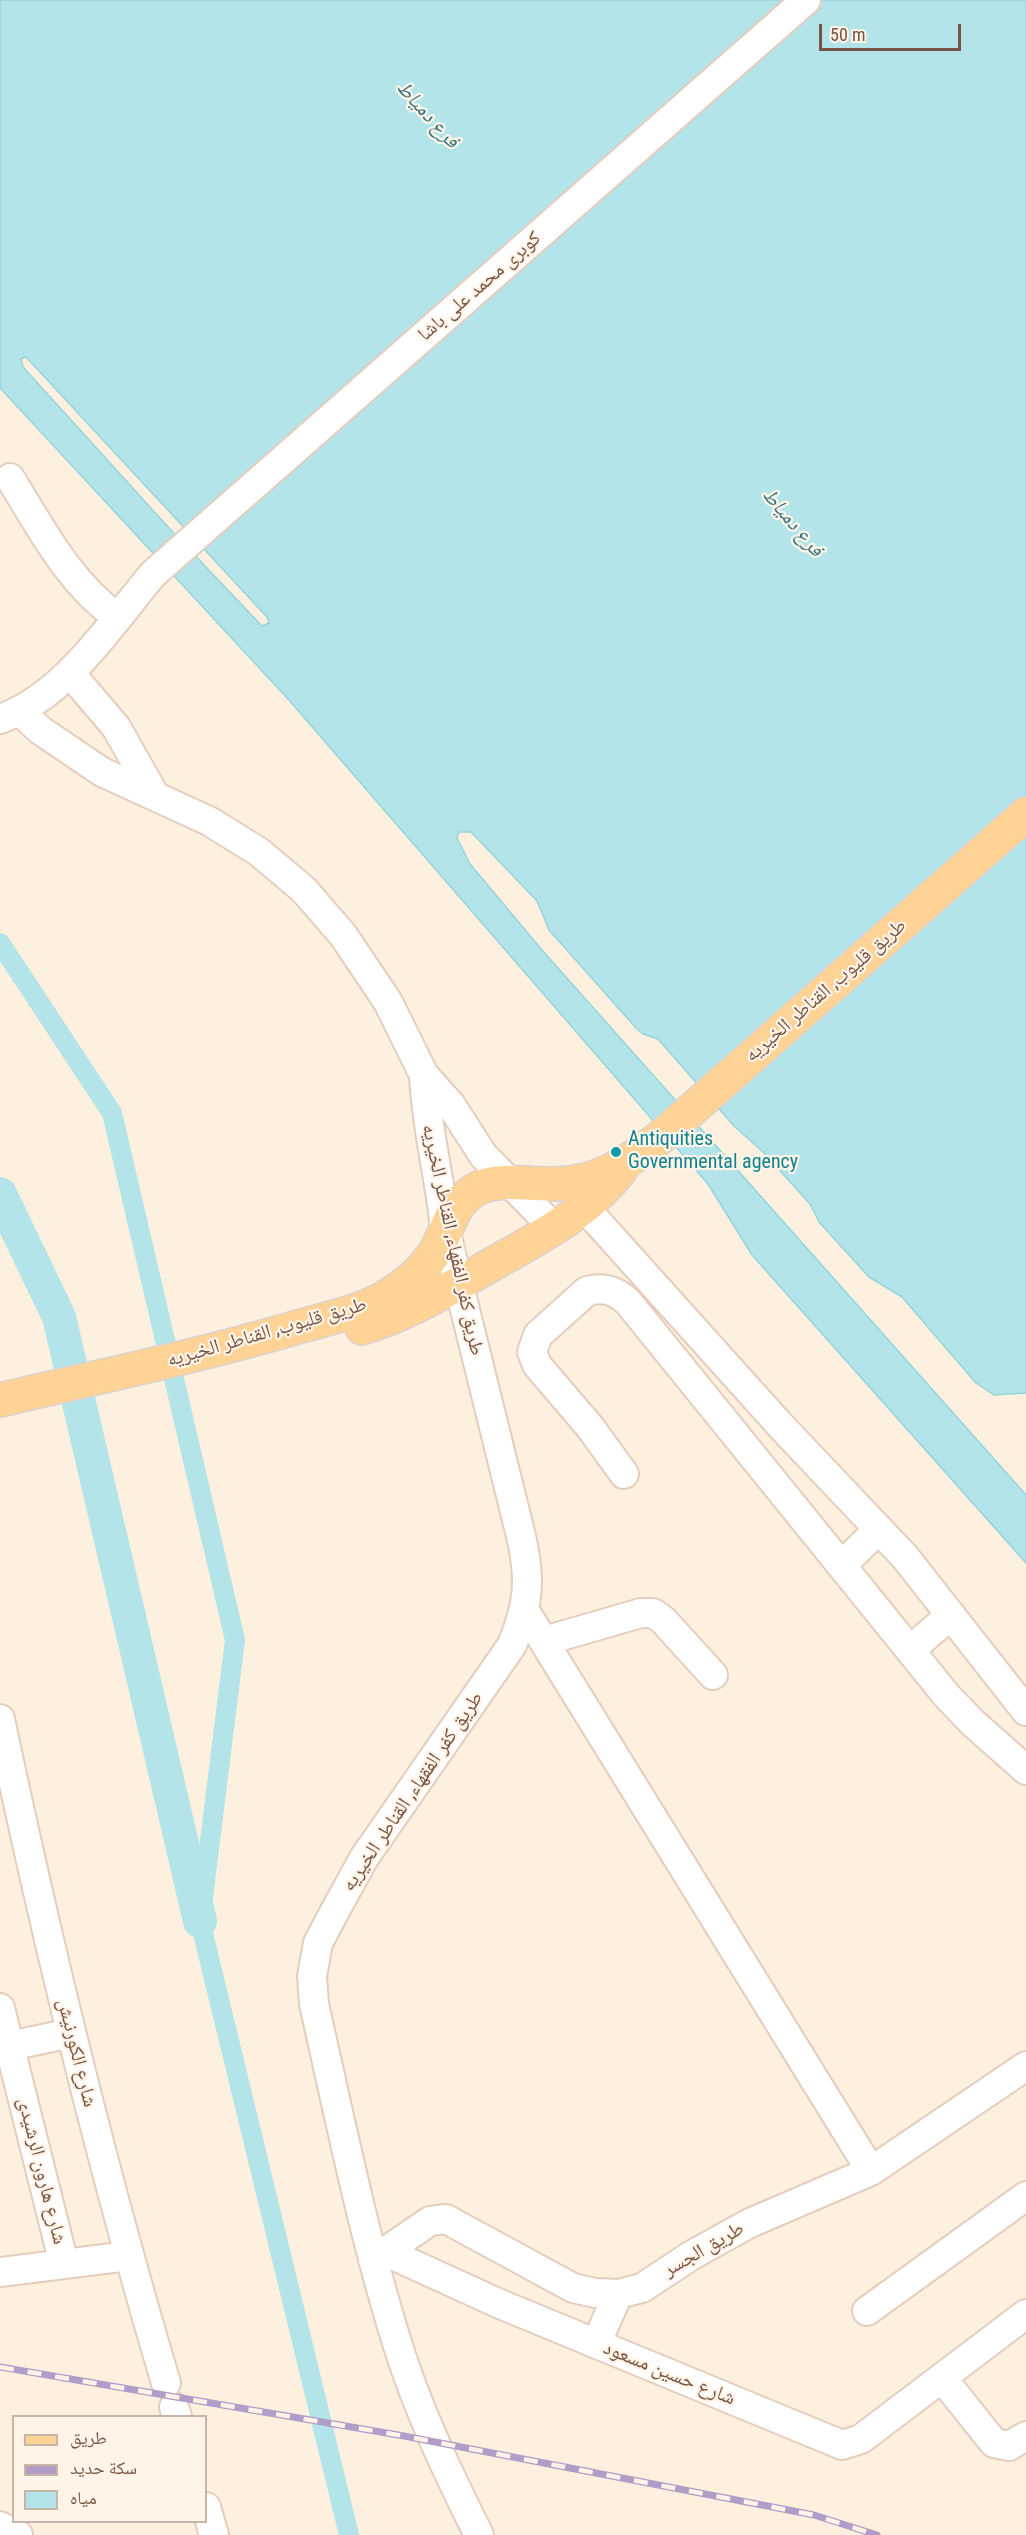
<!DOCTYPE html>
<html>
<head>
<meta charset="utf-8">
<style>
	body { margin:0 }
	#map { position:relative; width:1026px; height:2535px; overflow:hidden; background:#fef0df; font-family:"Roboto Condensed","Noto Naskh Arabic",sans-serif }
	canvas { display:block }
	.legend { position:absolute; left:12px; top:2415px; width:195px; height:108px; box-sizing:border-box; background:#fff4e7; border:2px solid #c9b4a6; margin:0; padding:8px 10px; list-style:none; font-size:18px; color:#775444 }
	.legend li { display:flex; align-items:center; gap:12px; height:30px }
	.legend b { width:30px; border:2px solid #c9b4a6 }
	.scale { position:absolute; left:819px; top:24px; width:142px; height:27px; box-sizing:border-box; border:3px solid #775444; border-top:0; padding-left:8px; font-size:18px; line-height:21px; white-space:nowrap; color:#775444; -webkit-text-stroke:4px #fff4e7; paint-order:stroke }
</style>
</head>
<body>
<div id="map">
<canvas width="1026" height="2535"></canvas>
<ul class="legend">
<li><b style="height:8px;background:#ffd295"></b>طريق</li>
<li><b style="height:8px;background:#b29dc8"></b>سكة حديد</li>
<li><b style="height:16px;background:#b2e4e9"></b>مياه</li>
</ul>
<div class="scale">50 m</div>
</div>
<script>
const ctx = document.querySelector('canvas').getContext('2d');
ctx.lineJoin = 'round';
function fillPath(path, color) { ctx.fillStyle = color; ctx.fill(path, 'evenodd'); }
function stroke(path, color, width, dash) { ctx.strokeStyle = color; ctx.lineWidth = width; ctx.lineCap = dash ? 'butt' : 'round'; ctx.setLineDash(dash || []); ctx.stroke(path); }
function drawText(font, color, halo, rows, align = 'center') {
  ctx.font = font + ' "Roboto Condensed","Noto Naskh Arabic",sans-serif'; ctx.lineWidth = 4.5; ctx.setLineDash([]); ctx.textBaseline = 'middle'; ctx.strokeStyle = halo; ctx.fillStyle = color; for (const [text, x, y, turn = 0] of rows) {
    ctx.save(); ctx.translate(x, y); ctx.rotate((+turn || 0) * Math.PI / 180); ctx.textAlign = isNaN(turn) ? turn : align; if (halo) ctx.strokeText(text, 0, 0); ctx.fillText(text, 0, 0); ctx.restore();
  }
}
const water = new Path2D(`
	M0,0H1026V1393L994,1395L976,1383L902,1297L869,1277L819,1222L810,1204L763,1152L734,1126L658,1039L643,1034L636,1028L549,930L537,901L471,832H459L457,838L470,864L542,950L1026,1495V1563L752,1255L708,1184L288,699L0,388ZM26,357L267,617L269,623L262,626L169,528L23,367L21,359Z`);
fillPath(water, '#b2e4e9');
stroke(water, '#97d5dc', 1.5);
stroke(new Path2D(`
	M0,943L112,1113L235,1640L200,1921L349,2535`), '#b2e4e9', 20);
stroke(new Path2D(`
	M0,1194L59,1317L200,1921`), '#b2e4e9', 34);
const minor = new Path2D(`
	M10,478C42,529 68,582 117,617
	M70,673L116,727L155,796
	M21,712L40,730L102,772L209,821L259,852L304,890L343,935L388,1002L424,1075L451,1105L483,1155L555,1229
	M0,719C64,697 111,624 153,574L806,0
	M424,1075C426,1127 440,1177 445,1229L521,1536C531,1580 529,1603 512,1645L364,1858L336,1909L318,1943L312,1976L314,2004C340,2119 363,2234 398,2346C418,2410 449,2475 479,2535
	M585,1208L780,1425L905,1557L1026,1711
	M624,1474L590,1427L537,1365L532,1352L538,1335L587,1291C604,1287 615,1290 628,1302L947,1696L973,1723L1026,1770
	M842,1565L879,1529
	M525,1611L871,2171
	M544,1641L641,1613H653L663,1620L713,1675
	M910,1650L951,1615
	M0,1719C47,1942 101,2165 166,2383
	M0,2008L64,2264
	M0,2048L71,2033
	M386,2252L500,2304L842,2445L861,2439L1026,2314
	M373,2260L430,2221L446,2219L573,2288L595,2293L618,2294L642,2288L692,2255L750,2223L871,2171L1026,2066
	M0,2272L128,2256
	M867,2311L1026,2196
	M596,2344L618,2294
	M942,2378L994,2443L1009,2446L1026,2436
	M174,2407L177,2416
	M206,2507L214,2535
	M0,2526L18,2535`);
const major = new Path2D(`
	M362,1328C408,1314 449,1289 491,1265C538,1238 585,1215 620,1171
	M0,1400C97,1377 195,1357 291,1329C323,1319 361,1313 389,1295C408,1283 427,1267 437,1248C451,1224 453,1199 481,1187C502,1179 527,1184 549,1184C597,1185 626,1164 662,1136L1026,814`);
stroke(minor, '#e5cdbd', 32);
stroke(major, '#dcd3ce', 36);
stroke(minor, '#fff', 28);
stroke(major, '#ffd295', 33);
const rail = new Path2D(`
	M0,2367L404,2436L814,2515L877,2535`);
stroke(rail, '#b29dc8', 7);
stroke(rail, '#fff4e7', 4.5, [14]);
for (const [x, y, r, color] of [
	[616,1152,6,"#0f9aa8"]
]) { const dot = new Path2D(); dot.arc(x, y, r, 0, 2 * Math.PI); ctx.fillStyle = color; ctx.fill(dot); stroke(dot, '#fff4e7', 2); }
drawText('20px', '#775444', '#fff4e7', [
	["كوبرى محمد على باشا",480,287,-41],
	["طريق قليوب, القناطر الخيريه",826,991,-41],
	["طريق كفر الفقهاء, القناطر الخيريه",452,1240,78],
	["طريق قليوب, القناطر الخيريه",267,1333,-16],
	["طريق كفر الفقهاء, القناطر الخيريه",413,1792,-56],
	["شارع الكورنيش",76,2053,76],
	["شارع هارون الرشيدى",41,2171,76],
	["طريق الجسر",704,2250,-30],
	["شارع حسين مسعود",669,2374,22]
]);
drawText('20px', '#0d838f', '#fff4e7', [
	["Antiquities",628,1140],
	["Governmental agency",628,1163]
], 'left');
drawText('italic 21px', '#37767e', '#fff4e7', [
	["فرع دمياط",427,115,48],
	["فرع دمياط",792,523,50]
]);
</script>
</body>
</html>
